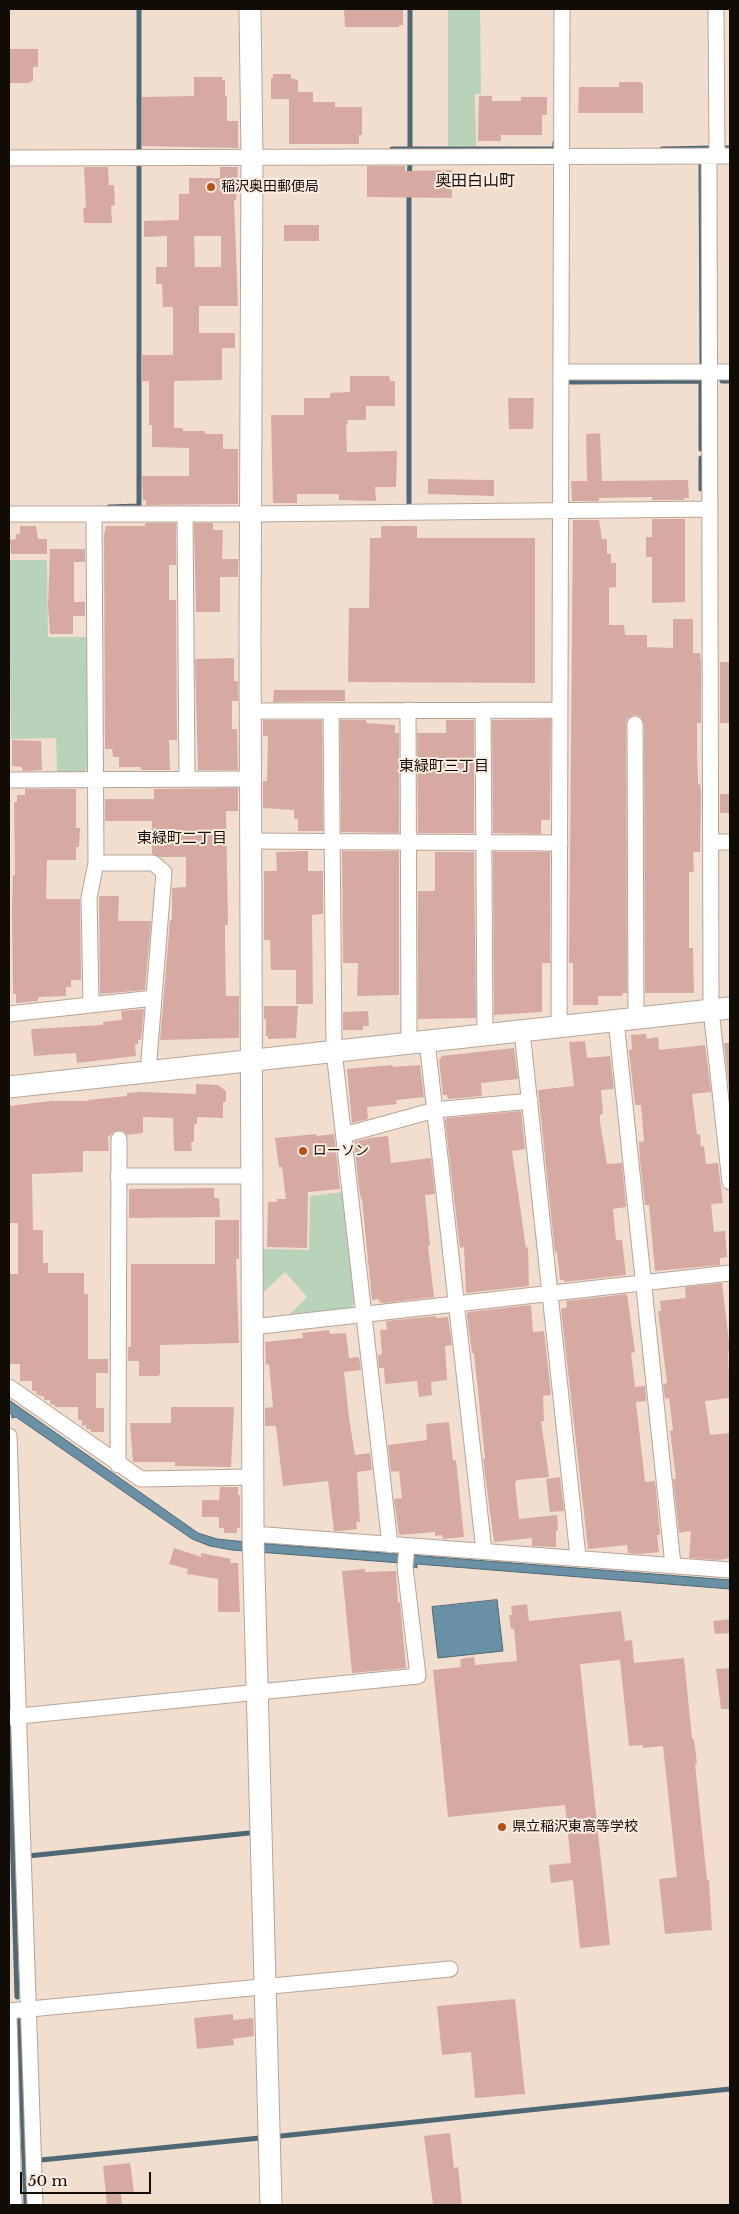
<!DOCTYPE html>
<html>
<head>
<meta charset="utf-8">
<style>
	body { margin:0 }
	#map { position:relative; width:739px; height:2214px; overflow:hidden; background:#f2decf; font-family:"Libre Baskerville",serif }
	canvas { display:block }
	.frame { position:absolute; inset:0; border:10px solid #120c07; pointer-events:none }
	.scale { position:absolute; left:20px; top:2172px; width:131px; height:22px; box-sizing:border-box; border:2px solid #120c07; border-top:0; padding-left:6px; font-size:15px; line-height:18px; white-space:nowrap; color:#120c07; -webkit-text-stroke:4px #fcece0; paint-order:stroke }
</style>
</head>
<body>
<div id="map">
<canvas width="739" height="2214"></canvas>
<div class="frame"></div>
<div class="scale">50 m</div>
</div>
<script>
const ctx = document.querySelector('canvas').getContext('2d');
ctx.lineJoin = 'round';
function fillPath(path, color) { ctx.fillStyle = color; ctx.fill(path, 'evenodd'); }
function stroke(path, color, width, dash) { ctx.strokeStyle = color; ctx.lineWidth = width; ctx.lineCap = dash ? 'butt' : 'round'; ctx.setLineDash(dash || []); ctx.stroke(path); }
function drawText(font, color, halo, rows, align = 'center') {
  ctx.font = font + ' "Libre Baskerville","Noto Sans JP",serif'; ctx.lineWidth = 4; ctx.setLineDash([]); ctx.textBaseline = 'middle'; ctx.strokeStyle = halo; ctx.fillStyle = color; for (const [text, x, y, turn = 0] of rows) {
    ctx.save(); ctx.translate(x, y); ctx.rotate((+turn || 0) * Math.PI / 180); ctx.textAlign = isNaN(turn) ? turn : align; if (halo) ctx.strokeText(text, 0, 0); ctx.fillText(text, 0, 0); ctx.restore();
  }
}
fillPath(new Path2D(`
	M448,9H480L481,94H475L476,146H448Z
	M9,560H47L48,637H89L90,765L84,772H57L56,738L11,739Z
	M344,1192L355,1301L351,1308L290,1314L307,1297L285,1272L263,1293L262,1249L309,1250L310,1196Z`), '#b9d3bb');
const water = new Path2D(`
	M9,1400L198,1533L217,1539L256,1543L730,1580V1589L417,1564V1568L401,1563L232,1550L210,1546L192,1539L16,1417L12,1418V1415L9,1412Z
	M497,1600L503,1651L438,1658L432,1607Z`);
fillPath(water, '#6990a5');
stroke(water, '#4f6876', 1);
stroke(new Path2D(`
	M721,148H730
	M392,149H555V143
	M410,149V9
	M662,149L713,148
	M139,151V9
	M701,162L702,364
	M409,177L410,165
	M722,381H730
	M570,382L702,381
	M701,449V381
	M701,458V489
	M409,506V193
	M109,507L139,506V163
	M9,1725L17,1997
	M28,1856L249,1833
	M18,2019L26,2205
	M281,2136L730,2089
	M41,2160L260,2138`), '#4f6876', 5);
fillPath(new Path2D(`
	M344,9H403V25H399V27H345Z
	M9,49H38V67H33V81H31L30,83H9Z
	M273,74H291V78L298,80V92H313V102H335V107H362V135H359V144H289V99H271V78H273Z
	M194,77H222V80H225V96H227V121H238V148L142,146V97L194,96Z
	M619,82H640L643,84V113H578L579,87H619Z
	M479,96H492V101H521V97H547V115H542V135H501V141H478Z
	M367,166H405V171L452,170V198L367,197Z
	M84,167H108L109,185H114L115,205L111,206L112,223H84L83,208H86Z
	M220,167H238L236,200H234L238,306H199V333H235V348H222V380L174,381V428H183V431H205V434H223V449H238V504L146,505V500H143L142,476H189V448L152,447V425H149V381H141V355H173V307H163L162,284H156V267H167V236L144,237V221L179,220V194H189V178H220ZM194,236H221V267H195Z
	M284,225H319V241H284Z
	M350,376H389L390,381H395V406H366V420H348L347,425H346L347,452L397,451L396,487H375L376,501L339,500V494H297V503H273L271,415H304V398H330V393L350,392Z
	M508,398H534L533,429H509Z
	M600,433L602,481L688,480L689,498H684V500H652V497L599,498V501H572L571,481H587L586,434Z
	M428,479L494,480V496L428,494Z
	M652,519H685V602L652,603V557H646V537H652Z
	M573,520H599L602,539H607V554H611V563H616V587L609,588V625H624L625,635H647V647L673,648V619H693V653H700L701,662V723H697V746L698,784H700L701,794L700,852H693L694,872H689V948H693L694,993H645L644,724L640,716L634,715L627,719L626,724L627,993H623L622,996H598V1005H573V963H569Z
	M145,523H176V565H169V600H176L177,740H169L170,770H141V767H119V757H113L112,749H105L104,535L106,526H145Z
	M194,523H213V530H223L222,559H238V577H220V612H196Z
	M20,526H36L38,539H47V554H11L10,540L16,539V534H20Z
	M381,526H417V538H535V683L348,682L349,608H369L370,538H381Z
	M50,549H85V562H74V602H85V616H73V634H50L48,605Z
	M234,658V681H238V701H232V729H237L238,770H198L195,659Z
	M720,662H730V723H720Z
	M274,690H345V701L273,702Z
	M551,719L550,820H541V834L493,833L492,720Z
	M263,720H322L323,831H298V819H294V810L263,808V781H267L268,736H263Z
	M340,720H366V723L395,725V733H399V833L341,832Z
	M446,720H474V833H418L417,733H446Z
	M12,740L41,741L42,770L23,771L22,767L12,766Z
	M238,788V811H226L228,925H225V944L226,996H239V1038L160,1040L170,920H172V888L186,887V857H160L152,854V821H105V799H154V789Z
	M25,789H76V828H80L79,847H76V860H47L46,899H80L81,980H71V987H66V996L38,997V1001L16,1003V994H13L12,909L13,875H15L14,802H17V795H25Z
	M720,794H730V813H720Z
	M308,851V871H323V914L312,915L313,1004H296V970H271L270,940H264V871H277L276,852Z
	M342,851H399V995L357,996L358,963H343Z
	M435,852H474L476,1018L418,1019V891H435Z
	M493,852H550V963H542V1012L494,1015Z
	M99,896H119L118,921H151L145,990L100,994Z
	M264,1006H298L296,1038L268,1039V1036H266V1019H264Z
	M144,1009L141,1040H138V1044L135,1045L136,1056L77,1063L76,1053L34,1056L31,1030L33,1029L103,1025V1022L122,1020L121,1011Z
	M368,1011L369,1026H363V1030H343V1012Z
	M646,1034L647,1039L658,1037L659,1050L705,1045L711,1092L692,1094L697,1135L700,1134L701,1147L704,1146L706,1164L718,1163L723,1203L711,1204L714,1232L725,1231L727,1257L720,1258V1265L655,1271L649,1205H645L640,1161L639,1142L644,1141L641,1105H635L629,1050L632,1049L631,1035Z
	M585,1041L587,1058L610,1056L614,1089L601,1090L603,1114L600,1115V1122L607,1164L622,1163L626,1207L613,1209L616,1240H622L626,1275L564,1282V1280H560L557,1252L555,1253L538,1090L574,1086L569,1042Z
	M724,1043H730V1090H729Z
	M514,1048L518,1079L481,1083L482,1096L448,1099L447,1095H443L439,1060L442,1056Z
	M392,1065L393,1067L420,1065L424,1097L396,1100L397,1104L367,1107L368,1119L352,1123L347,1069Z
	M196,1084L218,1085L226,1091V1102H223V1118L197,1117V1124H194V1142H191L192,1151H174L173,1118L143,1117V1133L127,1135L123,1131H115L108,1137L109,1151H83V1172L32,1174L33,1230H43V1263H48V1273H84V1294H88V1359H108V1373H96V1408H104V1432H91V1429H86V1425L82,1426V1420H78V1407H55V1405L50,1404V1400H44V1397L36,1394V1391H32V1381H20V1364H9V1274H18V1223H9V1106L51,1101H89L88,1100L127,1096V1093L141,1092L196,1094Z
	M521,1111L525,1149L512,1151L526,1248L528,1247L529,1286L466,1293L464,1247L460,1248L445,1121L447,1118Z
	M316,1134L317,1136L334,1134L340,1189L308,1192L307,1248L267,1247L268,1202H277V1199H286L282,1167H279L275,1138Z
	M388,1136L391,1163L431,1158L435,1194L425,1195L430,1245L428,1246L434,1297L384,1303L379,1302V1299L372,1300L362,1199H361L359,1187L354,1142L370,1138Z
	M214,1188V1198H219L220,1217L129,1218V1189Z
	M215,1220H239V1259H236L239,1343L160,1345V1374L158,1376H139V1361H128V1347H131V1264H215Z
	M722,1283L730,1351H728L730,1398L705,1401L710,1435L730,1433V1558L718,1560L689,1558L691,1531L679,1533L673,1479H676L670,1431L673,1430L669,1398L665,1399L663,1384L667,1383L658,1311H661L660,1301L686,1298L685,1287Z
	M627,1294L635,1352L631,1353L635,1387L645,1386L646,1401L636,1402L645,1482L655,1481L660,1535H657L659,1552L640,1554L628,1553L627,1545L588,1549L561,1309L567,1307L566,1301Z
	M531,1305L533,1332L544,1331L551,1395L543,1396L544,1421H541L549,1477L517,1480L515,1483L519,1519L557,1515L558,1530L556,1531V1547L532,1546V1538L494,1542L483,1459L485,1458L474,1353H472L467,1315L468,1312Z
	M436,1316V1318L448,1317L452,1345L445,1346L447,1380L431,1382L432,1395L419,1397L417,1381L385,1384L384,1368H379L378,1355L382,1354L380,1330H387L386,1321Z
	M329,1330L330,1334L346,1333L349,1358L359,1357L361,1370L344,1372L349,1418L355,1455L370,1453L372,1470L357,1472L360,1522H356L357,1529L340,1531H334L328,1481L283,1486L276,1426H265V1408L273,1407L269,1364L266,1365L265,1342L303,1338L302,1333Z
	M171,1407H234L231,1467L175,1466V1462H133L130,1423H171Z
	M449,1422L453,1461L456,1460L464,1537L443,1539L442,1535L435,1536V1532L399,1535L394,1499L402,1498L399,1471L391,1472L388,1445L427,1440L426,1424Z
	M560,1477L564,1511L550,1512L546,1479Z
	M220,1487H238V1495H240V1528H237V1533H224V1528H219V1517H202V1500H219Z
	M174,1548L201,1557V1553L231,1559L230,1563H238L240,1612H218V1579L187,1574L188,1569L169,1564Z
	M365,1569V1572L396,1571L398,1603L400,1602L406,1668L352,1673L342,1571Z
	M527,1604L529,1621L621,1611L625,1641L632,1640L634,1663L684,1658L692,1739H694L697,1764H695L707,1880H709L712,1930L665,1934L659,1879L677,1877L663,1746L643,1748V1745L629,1746L620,1660L580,1664L610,1945L580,1948L573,1880L551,1883L549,1865L571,1863L565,1805L448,1817L433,1670L461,1667L460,1659L474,1657L475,1665L517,1661L514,1629H511L509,1615H512L511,1606Z
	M730,1619V1633L715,1634L713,1621Z
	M730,1668V1709H721L716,1669Z
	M515,1999L525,2094L475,2098L471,2052L442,2055L437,2006Z
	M233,2014V2020L253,2018L254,2036L233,2039L234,2045L197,2049L194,2018Z
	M450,2133L454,2168L458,2167L462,2205H433L424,2136Z
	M130,2163L134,2192L121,2194L122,2205H107L103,2166Z`), '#d6aaa2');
const street = new Path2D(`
	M716,9L717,156
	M709,156L711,1010L730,1182
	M9,158L730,156
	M562,372H730
	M9,514H251L710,509
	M185,514L187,779
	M408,710L409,1043
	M483,710L485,1035
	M251,711L560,710
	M331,711L334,1051L390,1545
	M635,724L636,1018
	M9,780L251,779
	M251,841L560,843
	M711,842H730
	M96,863H153L164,872L148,1072
	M91,1004L89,898L96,863L94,514
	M9,1014L154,998
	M616,1020L673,1565
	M559,1027L562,9
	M522,1031L578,1557
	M427,1041L484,1551
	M344,1135L435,1110L530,1101
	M118,1176H252
	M252,1327L730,1273
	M9,1387L141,1479L253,1477
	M9,1436L35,2205
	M118,1465L119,1139
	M253,1534L730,1570
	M10,1717L418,1676L405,1567L407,1546
	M9,2011L450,1969
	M9,2014L14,2205`);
const secondary = new Path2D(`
	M250,9L252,157L250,637L253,1534L271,2205
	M9,1087L730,1008`);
stroke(street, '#b7a496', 17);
stroke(secondary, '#b7a496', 23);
stroke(street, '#fff', 15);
stroke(secondary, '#fff', 21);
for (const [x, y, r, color] of [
	[211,187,5,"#b45218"],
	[303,1151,5,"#b45218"],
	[502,1827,5,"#b45218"]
]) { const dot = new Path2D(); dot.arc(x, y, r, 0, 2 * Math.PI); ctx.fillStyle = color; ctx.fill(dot); stroke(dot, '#fcece0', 2); }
drawText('14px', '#120c07', '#fcece0', [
	["稲沢奥田郵便局",221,187],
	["ローソン",313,1151],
	["県立稲沢東高等学校",512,1827]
], 'left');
drawText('15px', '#120c07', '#fcece0', [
	["東緑町三丁目",444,767],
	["東緑町二丁目",182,839]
]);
drawText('16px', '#120c07', '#fcece0', [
	["奥田白山町",475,181]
]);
</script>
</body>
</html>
